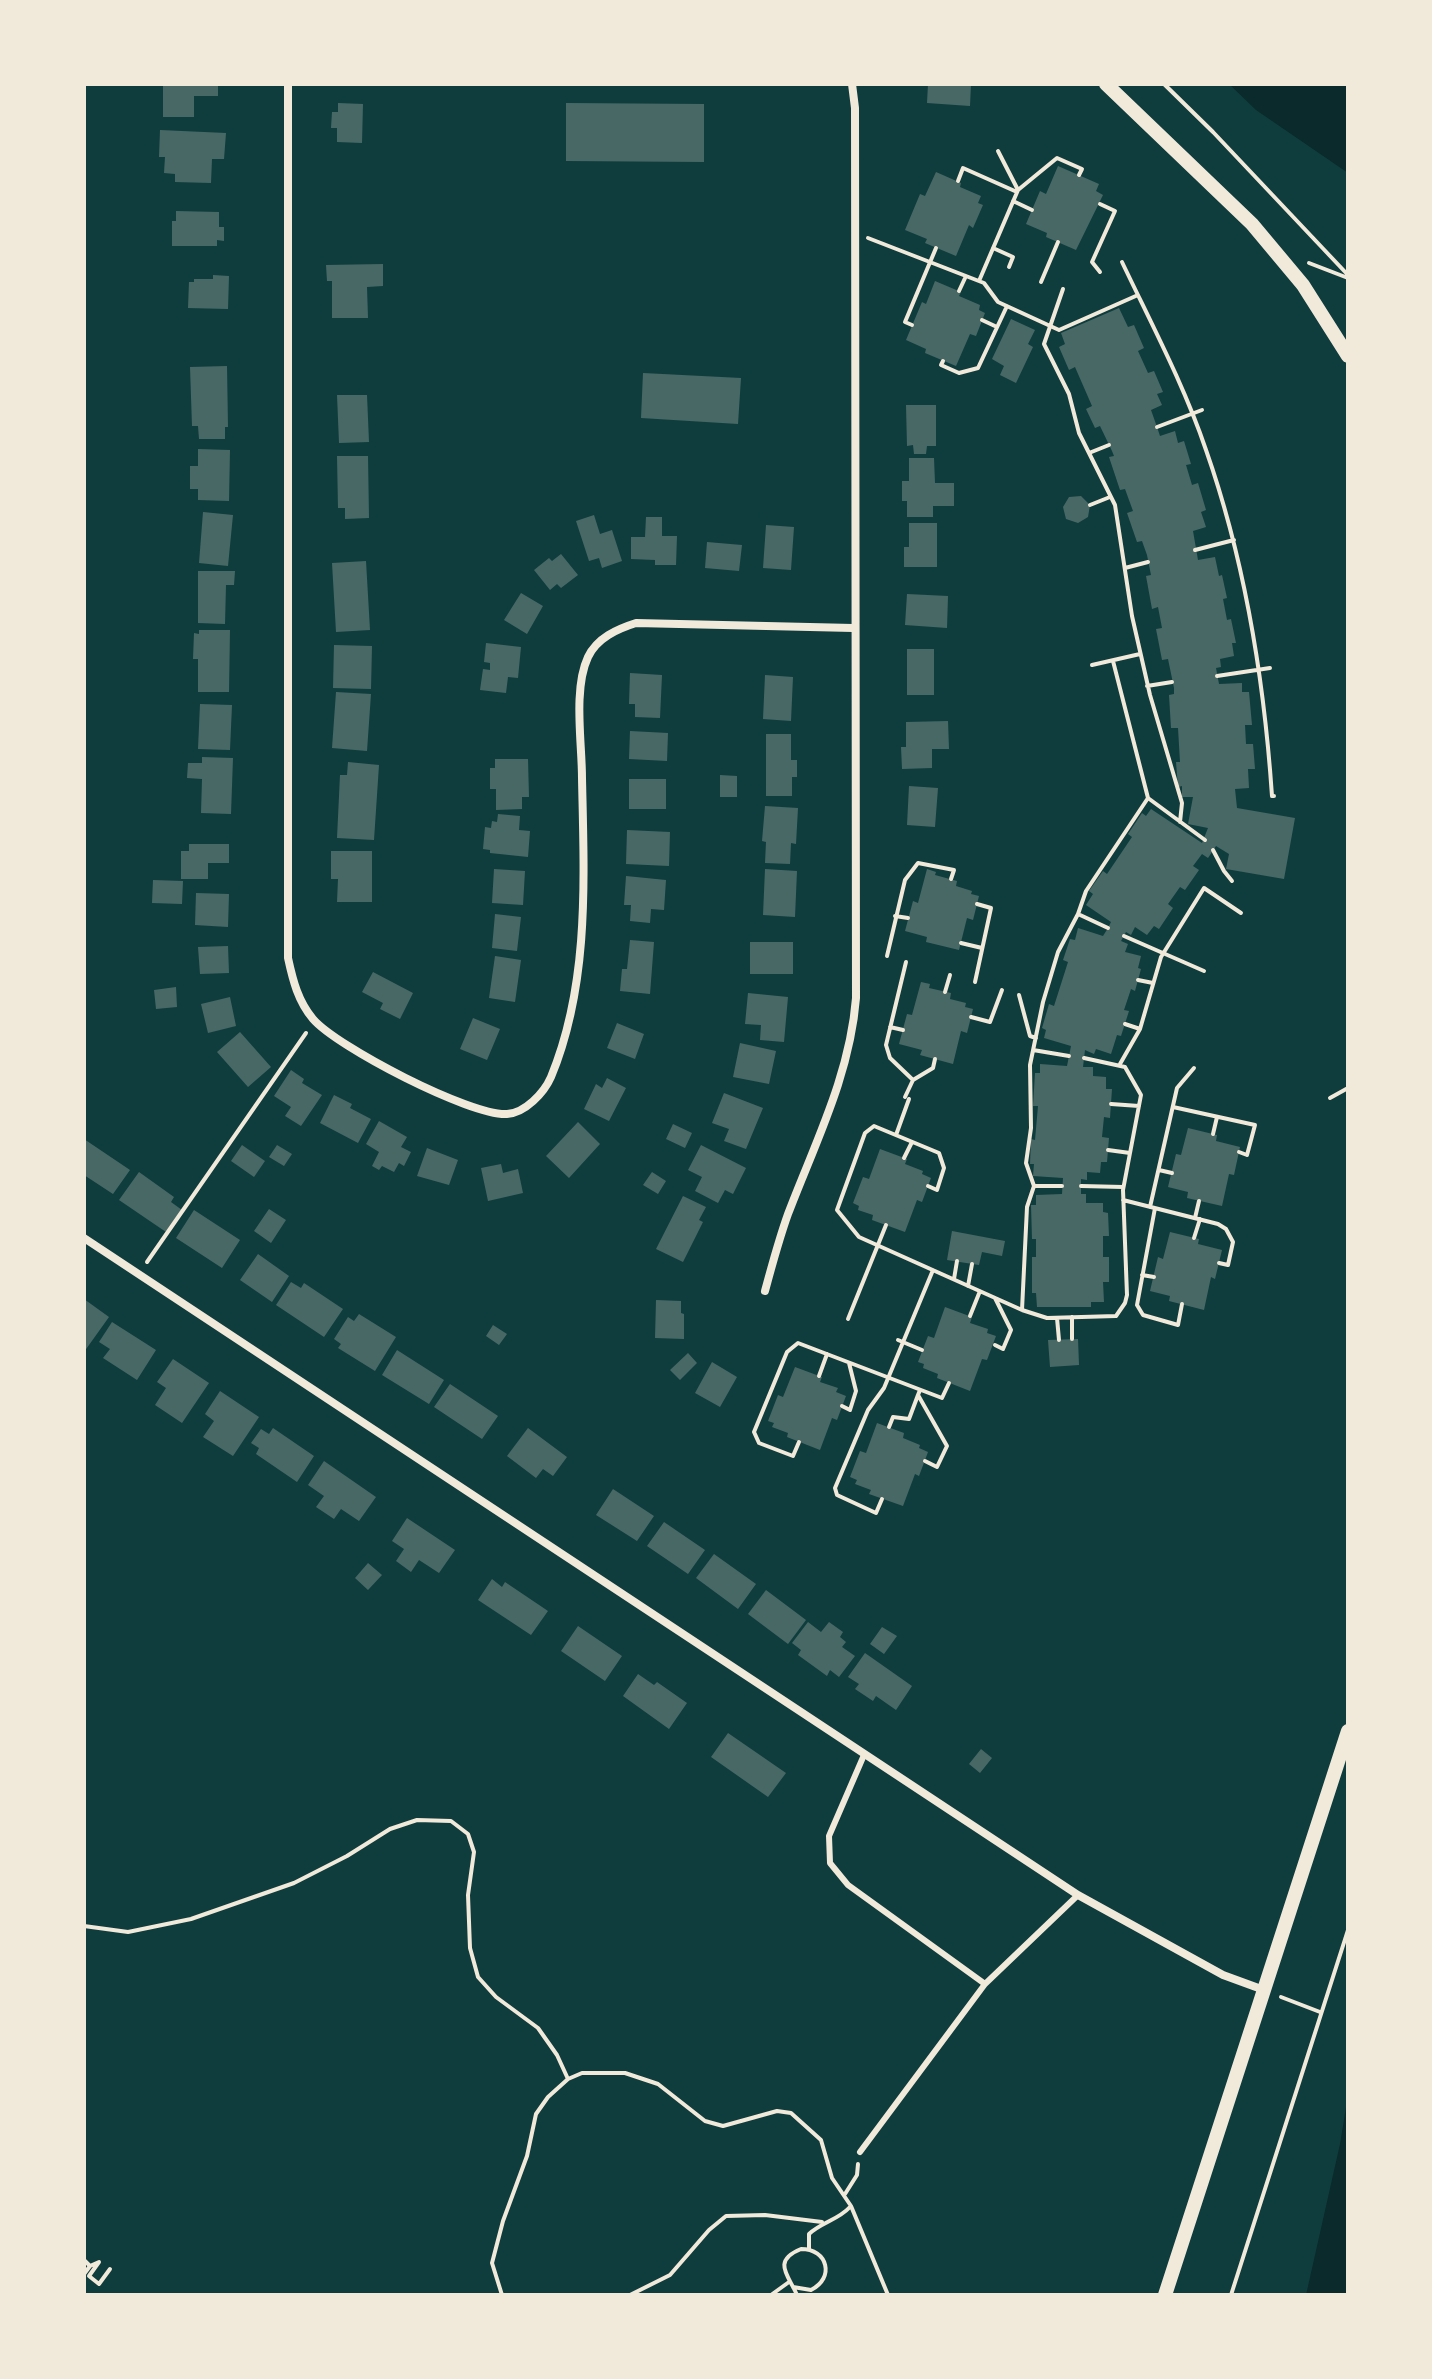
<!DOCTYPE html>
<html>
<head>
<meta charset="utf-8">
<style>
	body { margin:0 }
	#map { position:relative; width:1432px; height:2379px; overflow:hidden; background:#0f3d3e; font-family:"Alegreya Sans",sans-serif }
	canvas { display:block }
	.frame { position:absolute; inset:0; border:86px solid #f1e9da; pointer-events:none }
</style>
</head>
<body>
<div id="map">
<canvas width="1432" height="2379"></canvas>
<div class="frame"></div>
</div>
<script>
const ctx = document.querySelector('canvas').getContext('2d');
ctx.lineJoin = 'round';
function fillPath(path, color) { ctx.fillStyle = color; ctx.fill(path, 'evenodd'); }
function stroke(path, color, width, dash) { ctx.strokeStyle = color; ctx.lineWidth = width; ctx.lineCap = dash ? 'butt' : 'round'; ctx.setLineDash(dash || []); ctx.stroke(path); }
fillPath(new Path2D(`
	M1229,84H1348V173L1256,110Z
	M1348,2095V2295H1306L1340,2144Z`), '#0a2a2b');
fillPath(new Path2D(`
	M163,84H218V96H194V117H163Z
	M928,84H971L970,106L927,103Z
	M338,103L363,104L362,143L337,142V128H331L332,112H338Z
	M566,103L704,104V162L566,161Z
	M160,130L226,133L224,159H212L211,183L175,182V174L164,173L165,157H159Z
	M1058,166L1099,184L1096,191L1103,195L1076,250L1046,237L1047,233L1026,224L1040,191L1046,194Z
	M936,172L961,183L960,187L981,196L978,203L983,205L973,228L969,225L956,256L925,243L927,239L905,230L920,194L925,196Z
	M176,211L219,212V227H224V241L217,240V246H172V221H176Z
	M383,264V286L367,287L368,318H332V281H327L326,265Z
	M213,275L229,276L228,309L188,308L189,282H194V279H213Z
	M935,281L961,292L959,296L980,305L979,310L985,313L976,336L970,334L956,366L925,353L926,349L906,340L922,302L926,304Z
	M1119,308L1128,327L1134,325L1144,348L1138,351L1148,373L1154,371L1163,392L1157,394L1162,405L1151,410L1157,427L1160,436L1175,431L1178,443L1184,441L1191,464L1186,465L1192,485L1198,483L1206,510L1201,512L1206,527L1193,531L1198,560L1215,557L1219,576L1222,575L1227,598L1223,599L1227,620L1231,619L1236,643H1232L1234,656L1220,659L1221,667L1216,668L1219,684L1242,683V692H1249L1252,725H1245L1246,744H1253L1255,769H1248L1249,788L1235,789L1237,808L1295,818L1284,879L1226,869L1229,854L1216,846L1208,858L1202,854L1193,866L1199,870L1185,890L1180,887L1168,904L1173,908L1159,929L1154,926L1147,935L1135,927L1131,935L1126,932L1121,941L1128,944L1125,952L1141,956L1138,968L1141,969L1135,991L1131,989L1124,1010L1129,1011L1121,1036L1117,1035L1111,1054L1096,1049L1094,1054L1085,1050L1083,1067H1093V1076L1106,1077V1089H1112L1110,1118L1104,1117L1102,1137L1109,1138L1107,1162H1101L1100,1173L1087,1172V1180L1081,1179V1194H1086V1203H1103V1212L1108,1213L1109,1236H1103V1257H1109V1282H1103L1104,1302H1091V1307H1037L1036,1293H1032V1257H1036V1239H1032L1031,1205H1036V1195L1062,1194L1063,1178L1033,1176L1034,1164H1030L1031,1139L1035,1140L1038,1106H1033L1035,1073H1040V1064L1067,1066L1071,1046L1044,1038L1046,1030L1042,1028L1049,1004L1054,1006L1068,962L1063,960L1070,939L1075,940L1078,928L1103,936L1108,928L1111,922L1086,905L1093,894L1089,891L1103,871L1107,874L1132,837L1128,834L1142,813L1146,816L1151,809L1202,843L1208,828L1188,824L1193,797H1182V786L1178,787L1176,762H1180L1178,728H1171L1169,695L1174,694V688L1168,659L1162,660L1156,629L1162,628L1158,607L1152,609L1146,576L1151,575L1147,555L1142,541L1137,542L1127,513L1133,511L1125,489L1120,490L1109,457L1114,456L1112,451L1100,426L1095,428L1086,409L1092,406L1075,367L1069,370L1059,347L1065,344L1061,333Z
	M1011,319L1035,330L1028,344L1033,347L1016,383L1000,375L1004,366L992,359Z
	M227,366L228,427H225V439H199L198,426H192L190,367Z
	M643,373L741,378L738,424L641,418Z
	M337,395H367L369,442L339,443Z
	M906,405H936V446H927L926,454H914L913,445L907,446Z
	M198,449L230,450L229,501L198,500V489H190V466H198Z
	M337,456H368L369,518L345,519V508H338Z
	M909,458H934L935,483H954V506H933V517H907V501H902V481H909Z
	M1081,496L1090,505L1088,517L1078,523L1066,519L1063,507L1069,497Z
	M203,512L233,515L228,566L199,563Z
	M594,515L600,534L612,530L622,561L602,568L599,558L589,561L576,521Z
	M646,517H662V536H677L676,565H655V560L631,559V537H645Z
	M909,523H937V567H904V547H909Z
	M766,525L794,527L791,570L763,568Z
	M707,542L742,545L739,571L705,568Z
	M561,554L578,575L561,588L557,584L550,590L534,570L549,558L552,561Z
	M366,561L370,630L336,632L332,563Z
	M198,571H235L234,585H226L225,624L198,623Z
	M521,593L543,606L527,634L504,620Z
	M907,594L948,596L947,628L905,625Z
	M199,630H230L229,692H198V659H193L194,633L199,634Z
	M486,643L521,647L518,678L508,677L506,693L480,690L483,669L490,670V663L484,662Z
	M334,645L372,646L371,689L333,688Z
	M907,649H934V695H907Z
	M630,673L662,675L660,718L635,717V704H629Z
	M765,675L793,677L791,721L763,719Z
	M336,692L371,694L367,751L332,748Z
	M200,704L232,705L230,750L198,749Z
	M948,721L949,749H932V768L902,769L901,747H906V722Z
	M630,731L668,733L667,761L629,759Z
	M766,734H791V760H797V777H792V796H766Z
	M202,757L233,758L231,814L201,813L202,779L187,778L188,763H202Z
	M495,759H528L529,797H522V809L496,810V789H490V768H495Z
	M348,762L379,765L374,840L337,838L340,775H347Z
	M720,775L737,776V797H720Z
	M629,779H666V809H629Z
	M909,786L938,788L935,827L907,825Z
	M765,806L798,808L796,844L791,843L790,864L765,863L766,842L762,841Z
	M498,814L520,816L519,830L530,831L528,857L490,853V850L483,849L485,827L491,828L492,821L497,822Z
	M627,830L670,832L669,866L626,864Z
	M189,844H229V863H208V879H181V851H189Z
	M331,851H372V902H337L338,879H331Z
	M494,869L525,871L523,905L492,903Z
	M765,869L797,871L795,917L763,915Z
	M927,869L936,872L935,875L957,881L956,886L972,891L971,894L979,896L973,920L967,918L959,950L926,942L927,937L905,931L913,901L918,903Z
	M626,876L666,880L664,910L651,909L650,923L630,921L631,905H624Z
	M153,880L183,881L182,904L152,903Z
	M196,893L229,894L228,927L195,925Z
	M495,914L521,917L517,951L492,948Z
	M630,940L654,942L650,994L620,991L622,969H627Z
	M750,942H793V974H750Z
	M228,946L229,973L200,974L198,947Z
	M495,956L521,960L515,1002L489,998Z
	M373,972L413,993L400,1019L380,1009L383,1003L362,992Z
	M921,982L930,984L929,988L951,993L950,999L966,1003L965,1007L973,1009L967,1033L961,1031L953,1064L920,1055L922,1050L899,1044L907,1014L912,1015Z
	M176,987L177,1007L156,1009L154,990Z
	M748,993L788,997L784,1042L760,1040L761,1025L745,1024Z
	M230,997L236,1026L208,1033L201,1004Z
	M473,1018L500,1029L487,1060L460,1049Z
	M617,1023L644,1034L635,1059L607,1048Z
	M240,1032L271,1067L248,1087L217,1052Z
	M740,1043L776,1051L769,1084L733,1077Z
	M291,1070L304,1079L302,1083L322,1095L301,1126L285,1116L291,1107L274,1096Z
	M607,1078L626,1088L609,1121L584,1109L596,1084L602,1088Z
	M724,1093L763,1108L746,1149L724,1141L729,1129L712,1123Z
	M334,1095L352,1104L350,1108L371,1119L358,1143L320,1123Z
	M379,1121L407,1137L401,1147L411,1152L404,1166L399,1163L394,1172L382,1166L379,1170L372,1166L379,1152L366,1144Z
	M578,1122L600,1144L569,1178L546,1156Z
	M673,1124L692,1133L685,1148L666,1139Z
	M1188,1128L1217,1135L1216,1141L1240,1147L1234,1175L1229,1174L1222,1206L1187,1198L1188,1192L1168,1187L1176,1154L1181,1155Z
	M84,1139L130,1170L113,1194L84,1175Z
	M242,1145L265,1161L254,1177L231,1161Z
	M277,1145L292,1154L284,1166L269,1157Z
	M701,1145L746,1168L733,1194L725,1190L718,1203L695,1191L702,1177L688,1170Z
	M427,1148L458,1160L449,1185L417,1176Z
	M880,1149L907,1159L905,1164L923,1171L922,1174L931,1178L922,1202L917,1200L905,1232L872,1220L873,1215L858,1210L859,1206L853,1203L863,1177L869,1179Z
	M501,1164L503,1173L518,1169L523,1193L488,1201L481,1168Z
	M139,1172L174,1197L171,1202L182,1210L166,1232L119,1200Z
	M652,1172L666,1181L658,1194L643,1185Z
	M683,1196L706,1207L699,1220L703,1222L683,1262L656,1249Z
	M269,1209L286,1220L271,1243L254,1231Z
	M194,1210L240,1240L222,1268L176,1238Z
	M952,1231L1005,1241L1002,1256L982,1252L979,1265L947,1260Z
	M1170,1232L1199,1239L1198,1244L1222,1250L1215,1279L1211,1277L1204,1310L1169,1301L1170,1296L1150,1291L1158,1257L1163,1259Z
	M258,1254L289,1276L272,1302L240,1280Z
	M291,1282L301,1288L304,1283L343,1309L324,1337L276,1305Z
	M84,1299L109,1317L84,1352Z
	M656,1300L681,1301V1313L684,1314V1339L655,1338Z
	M945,1307L972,1317L970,1323L988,1329L987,1333L996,1336L987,1360L982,1359L970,1391L937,1378L938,1374L923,1368L924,1364L918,1362L928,1336L934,1338Z
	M359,1314L396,1337L375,1371L338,1348L341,1344L334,1339L348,1317L354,1321Z
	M112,1322L156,1350L137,1380L103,1358L110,1349L99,1342Z
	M493,1325L507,1334L499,1345L486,1336Z
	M1078,1339L1079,1365L1050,1367L1048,1340Z
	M397,1350L444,1380L429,1404L382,1375Z
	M688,1353L697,1363L680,1380L670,1370Z
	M173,1359L209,1383L182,1423L155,1405L166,1388L157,1382Z
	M712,1362L737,1377L720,1407L695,1393Z
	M795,1367L822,1377L820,1382L838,1388L836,1392L846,1396L837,1420L832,1418L820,1450L787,1437L788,1433L772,1427L774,1423L768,1421L778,1395L783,1397Z
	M450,1384L498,1416L482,1439L434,1407Z
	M220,1391L259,1417L233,1456L203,1437L214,1421L205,1414Z
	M877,1423L904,1433L903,1438L920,1445L919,1448L928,1452L919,1476L915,1474L903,1506L869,1494L871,1490L855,1484L857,1480L850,1477L860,1451L866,1453Z
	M273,1428L314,1456L297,1482L256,1454L259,1448L251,1443L261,1429L269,1434Z
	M528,1428L567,1457L553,1476L543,1469L536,1478L507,1456Z
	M324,1461L376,1497L359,1521L341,1509L334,1519L316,1507L324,1496L308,1485Z
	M613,1489L654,1516L637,1541L596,1515Z
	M407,1518L455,1550L439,1573L419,1560L411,1572L396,1561L404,1549L392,1541Z
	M664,1522L705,1550L688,1574L647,1546Z
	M714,1554L756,1584L738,1609L696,1578Z
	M368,1563L382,1575L368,1590L355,1578Z
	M492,1579L502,1587L505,1582L548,1611L531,1635L478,1600Z
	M766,1590L806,1620L788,1644L748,1614Z
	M808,1622L821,1632L829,1622L843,1632L840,1637L846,1642L842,1647L855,1656L839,1677L830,1670L827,1676L798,1655L801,1650L792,1643Z
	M578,1626L622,1656L605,1681L561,1651Z
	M882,1627L897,1636L884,1654L870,1644Z
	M865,1653L912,1686L896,1710L876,1696L873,1701L855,1689L859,1684L848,1677Z
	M638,1674L654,1685L657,1682L687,1703L669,1729L623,1696Z
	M728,1733L786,1773L768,1797L711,1757Z
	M981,1749L992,1758L980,1773L969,1764Z`), '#486865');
stroke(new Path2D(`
	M1164,84L1213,132L1348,275
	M998,151L1018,190
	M958,181L963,168L1017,192
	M1013,201L1032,210
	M1100,204L1115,211L1092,262L1100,272
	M868,238L984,283L998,302L1059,330L1138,295
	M993,248L1013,257L1009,267
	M1122,262C1151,323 1184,385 1206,450C1245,561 1264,679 1272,796H1274
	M1309,263L1348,278
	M979,281L1018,190L1057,158L1082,169L1079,175
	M1041,282L1058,242
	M1063,289L1044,344L1069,394L1079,433L1115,505L1132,616L1150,695L1182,803L1180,822
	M959,291L966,276
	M982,320L997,327
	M912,325L905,322L936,248
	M943,361L941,365L959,373L978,368L1007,306
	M1157,427L1202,410
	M1089,453L1109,445
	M1090,505L1110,497
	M1195,550L1234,540
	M1125,568L1148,562
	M1113,661L1148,798
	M1092,665L1140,654
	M1217,676L1270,668
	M1147,686L1172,682
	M1213,850L1224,871L1232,881
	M1078,914L1108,928
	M895,916L908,918
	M1124,936L1204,971
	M961,943L982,948
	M887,956L905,880L918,863L954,870L951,879
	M1138,980L1153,983
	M975,982L991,908L977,904
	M945,992L950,975
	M1019,995L1030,1036L1036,1038
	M971,1017L990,1022L1002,990
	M1125,1024L1140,1029
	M890,1027L903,1030
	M1033,1050L1069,1056
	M1120,1064L1140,1029L1161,957L1204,888L1241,913
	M913,1080L933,1068L935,1059
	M905,1097L913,1080L890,1058L886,1045L906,962
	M1330,1098L1348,1088
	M1111,1104L1139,1106
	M1173,1107L1255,1125L1247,1155L1239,1152
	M1213,1134L1217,1117
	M896,1135L909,1099
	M1108,1150L1130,1153
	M904,1158L912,1142
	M1159,1170L1172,1173
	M928,1186L937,1190L944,1168L939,1153L874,1126L865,1133L837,1210L859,1237L1022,1310L1047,1318L1116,1316L1125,1303L1127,1295L1123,1190L1141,1095L1125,1067L1084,1058
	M1034,1186H1062
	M1081,1186L1123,1187
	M1123,1200L1218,1224L1226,1229L1233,1242L1228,1265L1219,1263
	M1150,1207L1177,1088L1194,1068
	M1155,1208L1137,1305L1143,1315L1178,1325L1182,1304
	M1195,1218L1199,1201
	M1194,1238L1200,1219
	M147,1262L306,1033
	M1142,1275L1154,1277
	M954,1279L957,1261
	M968,1286L972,1264
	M1022,1310L1027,1207L1034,1186L1026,1163L1031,1128L1030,1065L1043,1002L1058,952L1078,914L1086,891L1148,798L1205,840
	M970,1316L980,1291
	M1072,1317V1339
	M1057,1318L1059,1340
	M848,1319L886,1225
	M898,1340L922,1350
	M995,1345L1003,1349L1011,1330L995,1298
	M819,1376L827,1354
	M920,1390L918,1395L947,1446L937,1467L925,1461
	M842,1406L850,1410L856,1391L849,1363
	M889,1427L893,1417L909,1419L918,1395
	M799,1442L793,1456L759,1443L754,1432L787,1352L798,1343L942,1398L949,1383
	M882,1499L876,1513L837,1495L835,1488L868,1410L884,1388L933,1270
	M84,1926L128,1932L191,1919L294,1883L347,1856L390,1829L417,1820L451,1821L468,1834L474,1852L468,1895L470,1948L478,1977L496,1997L538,2028L557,2055L568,2079
	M1281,1997L1320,2012
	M845,2194L857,2175L858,2164
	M809,2249V2234C822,2222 838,2220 850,2207
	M84,2260L90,2266
	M90,2266L99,2262L89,2276L99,2284L110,2269
	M84,2274L90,2266
	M793,2287L811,2290C835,2278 828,2249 801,2249C771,2261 789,2276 797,2295
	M502,2295L492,2263L503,2221L527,2156L536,2114L548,2097L568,2079L582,2073H625L658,2084L705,2121L723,2126L777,2111L791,2113L821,2140L832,2178L851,2206L888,2295
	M630,2295L670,2275L709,2230L726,2216L765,2215L822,2222
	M771,2295L789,2282
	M1231,2295L1348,1930`), '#f1e9da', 4);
stroke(new Path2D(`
	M864,1755L829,1836L830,1863L848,1885L985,1984
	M860,2152L985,1984L1078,1895`), '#f1e9da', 6);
stroke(new Path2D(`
	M288,84V958C293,981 298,1001 313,1019C337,1047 470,1116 507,1114C525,1113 544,1093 551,1077C590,983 584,877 582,778C582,743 573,689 588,657C597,638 617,629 636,623L853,628
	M84,1238L1078,1895L1223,1975L1264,1990
	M765,1291C772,1265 779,1239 788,1214C815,1143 850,1075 856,998L855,108L852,84`), '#f1e9da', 8);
stroke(new Path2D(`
	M1106,84L1252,224L1303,285L1348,356
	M1165,2295L1348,1731`), '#f1e9da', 14);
</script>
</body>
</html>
